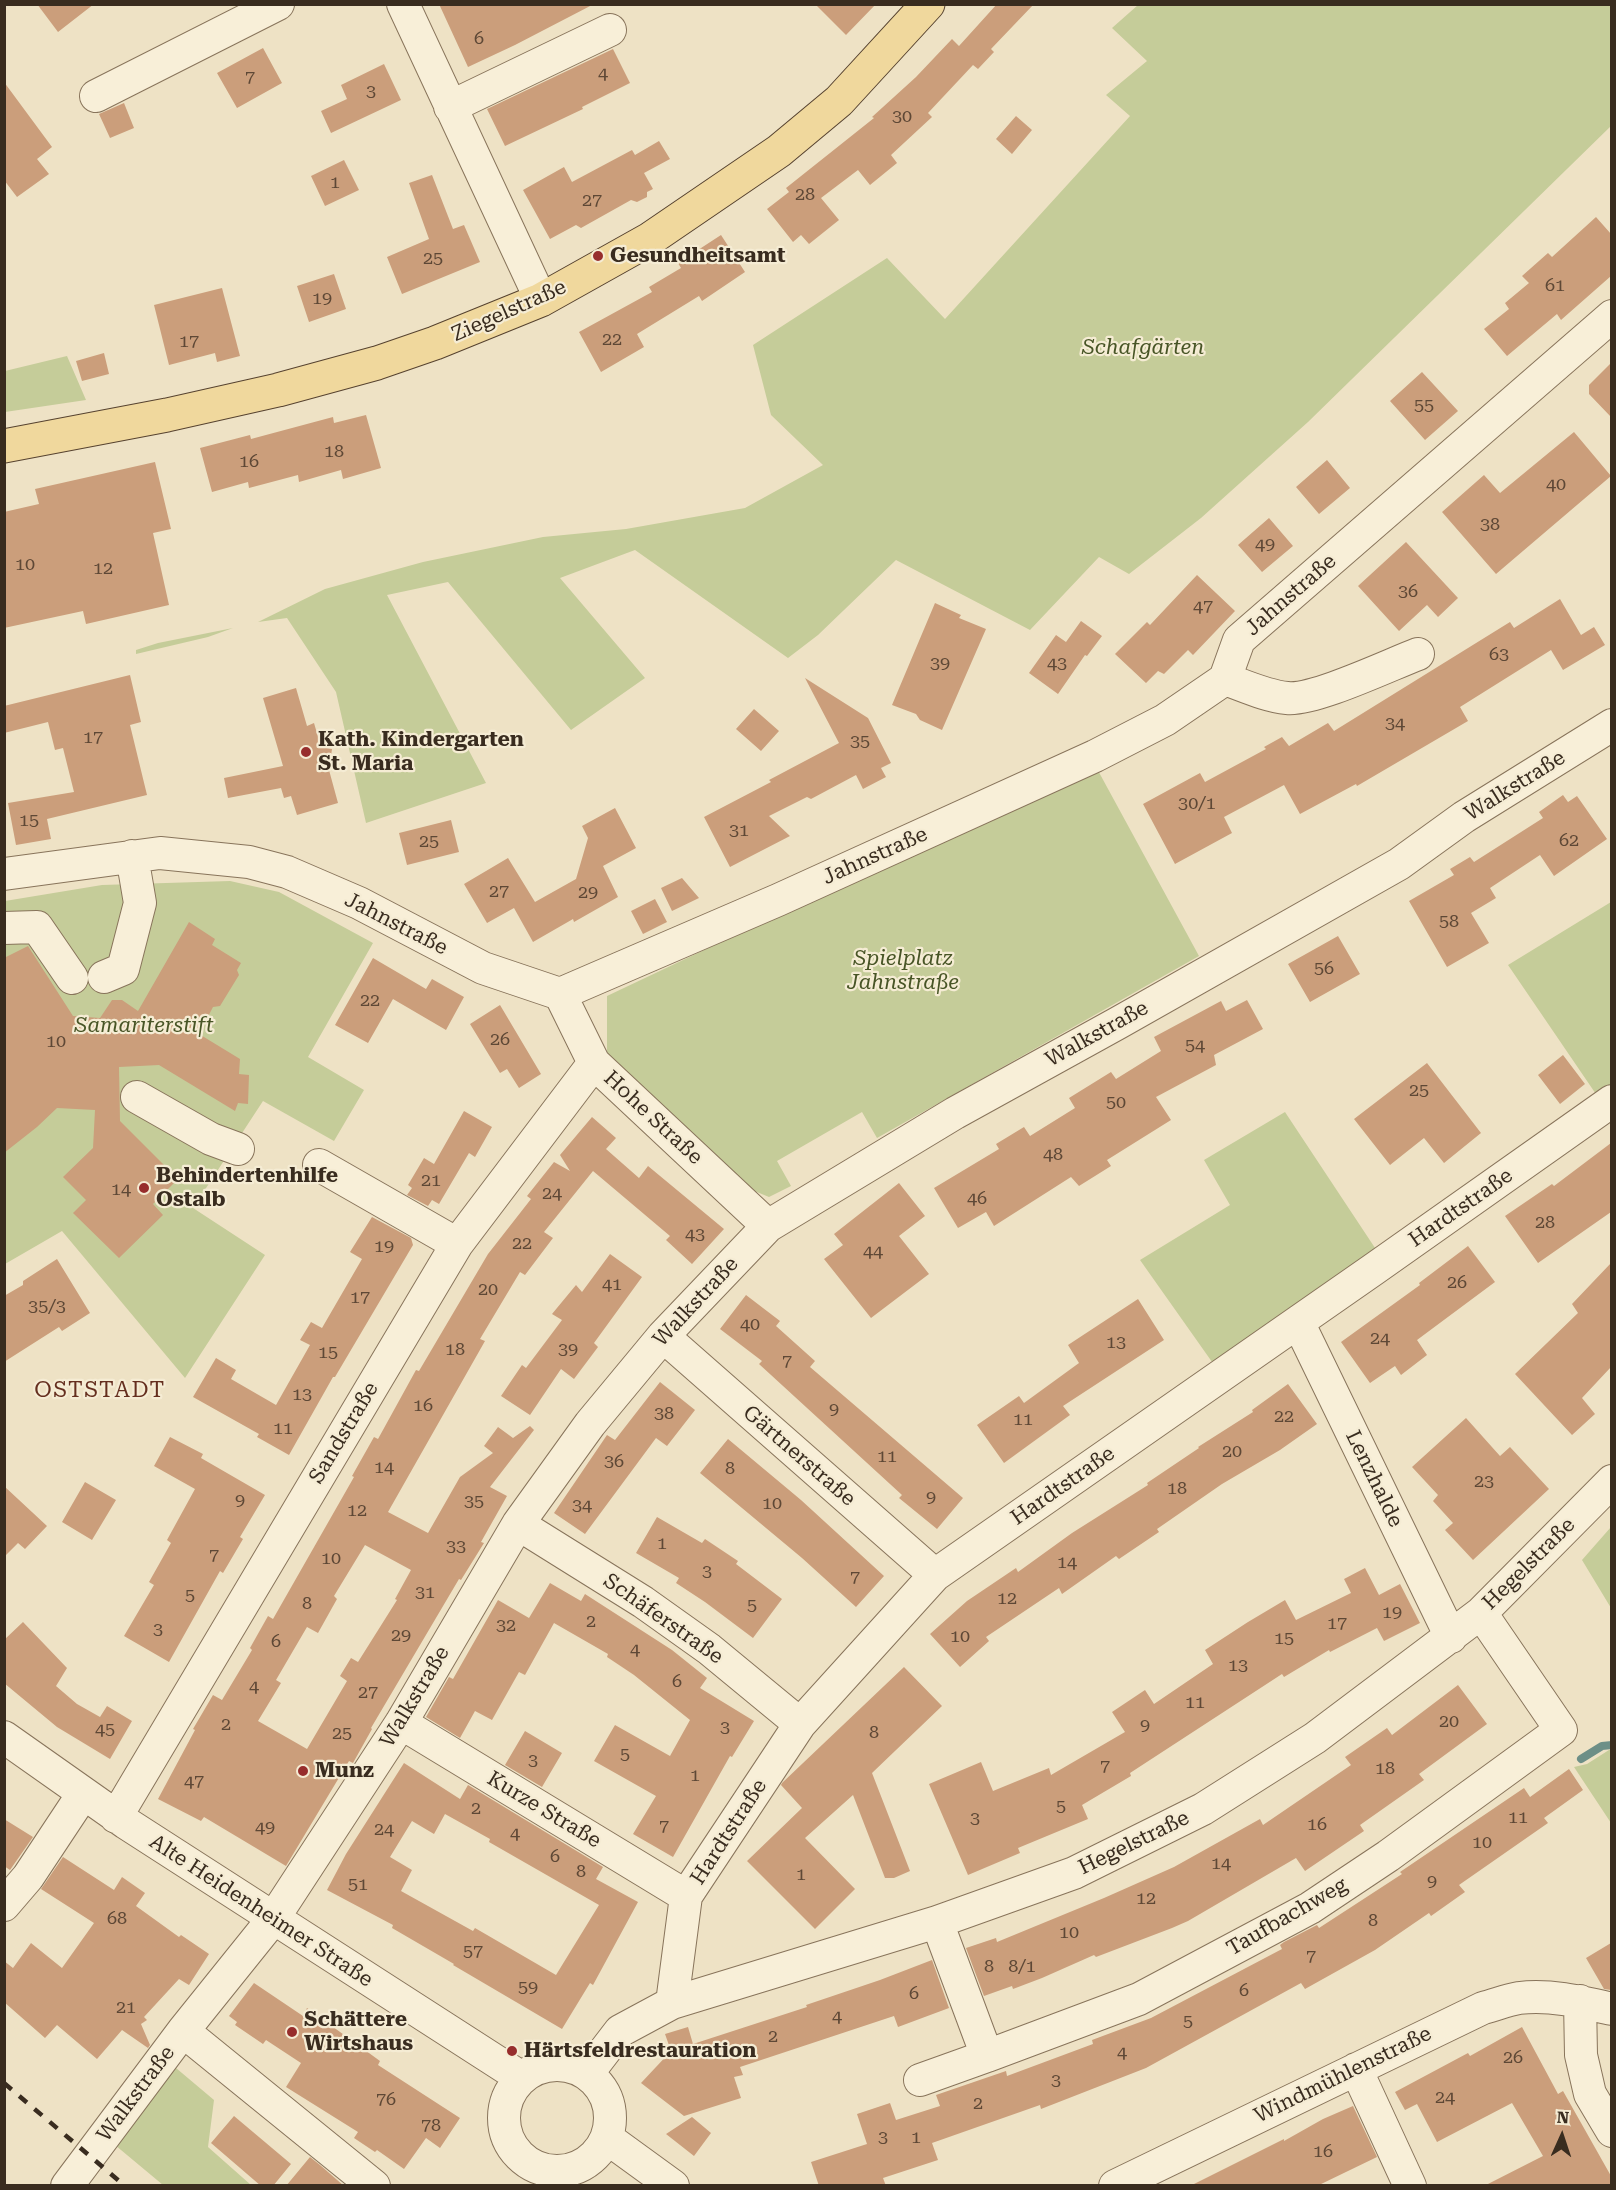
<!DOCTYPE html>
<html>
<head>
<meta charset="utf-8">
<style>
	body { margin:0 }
	#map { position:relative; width:1616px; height:2190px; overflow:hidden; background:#eee2c5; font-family:"Roboto Serif",serif }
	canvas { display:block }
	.frame { position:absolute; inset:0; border:6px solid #392c1f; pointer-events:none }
	.north { position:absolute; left:1532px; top:2106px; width:60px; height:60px; -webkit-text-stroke:4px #f5ecd4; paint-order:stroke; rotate:3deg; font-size:16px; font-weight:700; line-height:24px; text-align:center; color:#392c1f }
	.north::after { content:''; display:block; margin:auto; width:21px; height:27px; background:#392c1f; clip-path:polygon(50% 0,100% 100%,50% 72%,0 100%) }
</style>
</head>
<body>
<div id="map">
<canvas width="1616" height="2190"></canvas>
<div class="frame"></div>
<div class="north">N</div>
</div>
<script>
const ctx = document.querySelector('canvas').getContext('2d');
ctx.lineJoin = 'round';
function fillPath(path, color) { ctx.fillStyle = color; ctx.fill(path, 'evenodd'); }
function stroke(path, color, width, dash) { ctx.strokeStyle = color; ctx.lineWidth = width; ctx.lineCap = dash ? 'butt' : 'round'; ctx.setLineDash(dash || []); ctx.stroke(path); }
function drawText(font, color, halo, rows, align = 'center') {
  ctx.font = font + ' "Roboto Serif",serif'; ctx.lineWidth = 4.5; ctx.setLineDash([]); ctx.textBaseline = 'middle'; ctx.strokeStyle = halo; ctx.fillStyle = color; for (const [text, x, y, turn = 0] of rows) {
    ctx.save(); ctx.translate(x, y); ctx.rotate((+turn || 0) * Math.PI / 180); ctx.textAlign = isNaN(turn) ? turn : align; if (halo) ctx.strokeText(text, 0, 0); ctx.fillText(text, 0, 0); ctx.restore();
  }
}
fillPath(new Path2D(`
	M1138,5H1611V126L1308,422L1201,518L1129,574L1099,557L1030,630L896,560L818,635L788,658L635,550L560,578L645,678L571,730L448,582L387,595L486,783L366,823L336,692L287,618L258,622L325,589L423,562L543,537L626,529L745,508L823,465L771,415L753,345L887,258L945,319L1130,116L1106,95L1147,61L1112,28Z
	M67,356L86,400L5,412V371Z
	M233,628L208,637L136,654V650L158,643Z
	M1095,765L1199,956L877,1138L862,1112L777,1161L791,1186L769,1197L752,1190L674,1124L607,1063V996Z
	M230,881L279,892L373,943L308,1057L364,1090L334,1141L263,1101L193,1208L265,1255L185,1378L62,1231L5,1264V901L102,885Z
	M1611,902V1091L1600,1100L1508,965Z
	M1285,1112L1381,1257L1217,1369L1140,1260L1230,1205L1204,1160Z
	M1611,1527V1608L1582,1560Z
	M1609,1750H1611V1823L1574,1767L1587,1764Z
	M176,2068L214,2100L208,2147L251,2185H163L115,2145Z`), '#c5cc99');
stroke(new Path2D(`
	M1581,1759L1602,1746L1612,1745`), '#6d8f87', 8);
fillPath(new Path2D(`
	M37,4H94L58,32Z
	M439,4H594L515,45L468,67Z
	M815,4H876L846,35Z
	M997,4H1034L991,49L994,52L978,69L973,65L928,113L932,117L891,155L897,163L870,185L858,170L821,198L839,220L809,244L801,235L793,242L767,209L789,192L786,188L874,118L872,117L916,77L952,39L959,46Z
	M263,48L282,83L237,108L217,73Z
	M613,49L630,83L582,107L583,109L505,146L487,109Z
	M384,64L401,100L331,133L321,111L347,99L341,85Z
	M4,82L52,147L37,159L49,174L17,197L4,180Z
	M124,103L134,128L110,138L99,114Z
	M1016,116L1032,130L1012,154L996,139Z
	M659,141L670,159L644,173L653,189L647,192V197L637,202L631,200L581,228L576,225L550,239L523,190L564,167L572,182L632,150L635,155Z
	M344,160L359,190L325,206L311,176Z
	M432,175L453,229L464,225L480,262L402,294L387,257L429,239L409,183Z
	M1596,217L1611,234V276L1561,320L1557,314L1507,356L1484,329L1509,309L1505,303L1529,283L1522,276L1548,253L1552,257Z
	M721,235L745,272L702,301L699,296L637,334L644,347L601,372L579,332L652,292L649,287L681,268L678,263Z
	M334,274L346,309L309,322L297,286Z
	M222,288L240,356L217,362L215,353L169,365L154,305Z
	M104,353L109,374L82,381L76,361Z
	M1611,363V417L1589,394V385Z
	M1422,372L1458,411L1425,440L1390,401Z
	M366,415L381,468L343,479L341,470L299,482L298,475L249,488L248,482L212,492L200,448L250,435L251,439L333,417L334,423Z
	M1574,432L1611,476L1496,574L1442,512L1484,475L1500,493Z
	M1327,460L1350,488L1319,514L1296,487Z
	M155,462L171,529L153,533L169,605L86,624L83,611L4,628V512L39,504L35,489Z
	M1269,518L1293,546L1262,572L1238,545Z
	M1406,542L1458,598L1438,617L1427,605L1399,631L1358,586Z
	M1197,575L1235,611L1193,655L1188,650L1164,674L1158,671L1146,683L1115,654L1147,622L1150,625Z
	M1560,599L1581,635L1594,627L1605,645L1563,670L1551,650L1460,707L1468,721L1357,786L1356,784L1300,814L1284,785L1224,817L1232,833L1175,864L1143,804L1200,773L1205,782L1266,749L1264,747L1282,737L1289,746L1328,723L1334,731L1510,622L1514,628Z
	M935,603L961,615L959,618L986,629L942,730L920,720L916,714L892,705Z
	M1081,621L1102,636L1087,656L1085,655L1058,694L1029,673L1056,635L1066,642Z
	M130,675L141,722L130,725L147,795L47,819L51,839L16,845L8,803L74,792L63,748L55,750L48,722L4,733V706Z
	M805,678L868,718L891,763L881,768L886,777L863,789L856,775L811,799L807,797L769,816L790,836L730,867L704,817L771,782L769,780L839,743Z
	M296,688L307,726L314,723L321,747L332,749L329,770L338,803L297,815L291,796L284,798L281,788L228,798L224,778L283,766L263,698Z
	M754,709L779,731L761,751L736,729Z
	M1563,795L1568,802L1577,796L1607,839L1554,876L1540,855L1490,888L1496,898L1471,913L1489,943L1447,967L1409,901L1454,875L1450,869L1470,857L1474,862L1543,818L1539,812Z
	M615,808L636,848L603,866L618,897L574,922L573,919L533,942L514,908L487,923L464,884L508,858L535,902L576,879L588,838L582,826Z
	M451,820L459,852L407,865L399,833Z
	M682,878L699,898L672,911L661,888Z
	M655,899L667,922L643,934L631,911Z
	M189,922L215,939L212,945L241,963L237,970L239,975L220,1006L213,1007L199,1034L240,1059L239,1074L249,1075L248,1104L238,1103L235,1111L159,1065L119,1067L120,1121L178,1179L153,1204L163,1215L119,1258L73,1213L86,1200L63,1177L93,1148L95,1110L57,1108L37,1127L4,1153V958L28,946L73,1016L100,1018L112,1000H122L138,1011Z
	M1338,936L1360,974L1310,1002L1288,964Z
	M373,958L426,989L432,979L464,997L446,1030L393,999L368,1043L335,1025Z
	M1247,1000L1263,1029L1214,1055L1216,1065L1156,1097L1171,1120L1107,1160L1111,1166L1079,1186L1071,1177L994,1226L986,1212L958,1228L934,1188L999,1149L996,1144L1024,1127L1030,1136L1075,1108L1069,1098L1111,1072L1116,1079L1161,1051L1154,1037L1221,1001L1226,1011Z
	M500,1005L541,1074L519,1088L507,1069L500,1073L470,1024Z
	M1563,1055L1585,1084L1560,1104L1538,1075Z
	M1427,1063L1481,1133L1444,1163L1424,1138L1390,1165L1354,1119Z
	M464,1111L492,1127L475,1157L469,1153L439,1204L432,1200L428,1206L407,1195L412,1188L408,1185L424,1158L434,1164Z
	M592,1117L616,1138L606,1149L639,1178L648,1166L724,1229L692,1264L666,1240L670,1236L593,1171L544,1232L553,1238L525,1275L520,1272L480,1339L485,1341L388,1512L428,1533L460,1477L493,1453L484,1446L498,1427L513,1438L530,1426L534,1430L490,1487L507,1496L481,1542L484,1543L461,1580L459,1579L371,1728L372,1729L353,1763L349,1761L286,1866L204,1817L201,1821L158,1799L195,1730L193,1729L213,1695L222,1700L252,1650L250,1648L268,1616L273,1619L354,1477L352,1476L374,1437L378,1439L416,1370L419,1371L488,1254L531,1199L527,1196L554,1162L570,1171L560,1155ZM365,1545L411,1570L395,1599L397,1600L358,1662L351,1658L340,1676L347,1681L307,1749L258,1721L281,1683L276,1680L307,1627L318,1633L337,1599L334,1596Z
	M1611,1143V1212L1538,1263L1505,1216L1552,1184L1554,1186Z
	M899,1183L925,1216L899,1236L929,1274L871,1318L824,1259L843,1245L834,1234Z
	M372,1217L411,1238L413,1245L335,1377H333L289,1455L257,1437L259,1434L193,1397L216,1358L236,1370L231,1379L276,1405L310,1345L300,1340L311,1322L322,1328L362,1259L350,1252Z
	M1468,1246L1495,1282L1417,1340L1427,1355L1401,1375L1395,1366L1370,1383L1341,1342L1420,1285L1419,1283Z
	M610,1254L642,1277L594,1343L598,1347L574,1379L561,1369L530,1415L501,1396L522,1365L526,1368L562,1320L552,1314L576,1285L582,1292Z
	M57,1259L90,1313L62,1331L59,1327L4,1362V1296L23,1285V1281Z
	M1611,1263V1367L1582,1398L1595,1414L1572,1435L1515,1374L1578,1313L1572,1304Z
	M746,1295L780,1321L776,1326L815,1361L810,1367L963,1498L937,1529L899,1498L902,1495L759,1364L762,1361L720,1329Z
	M1138,1299L1164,1340L1063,1406L1070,1415L1004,1463L977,1425L1019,1396L1024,1403L1079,1363L1068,1345Z
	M660,1382L695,1410L667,1446L656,1438L585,1534L554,1513L607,1435L615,1440Z
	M1288,1384L1317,1424L1280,1450L1222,1484L1157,1529L1159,1532L1119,1559L1116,1556L1062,1594L1059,1588L986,1637L989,1641L960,1667L930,1634L967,1601L1016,1568L1018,1572L1072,1533L1148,1485L1147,1483L1199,1448L1198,1447L1253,1412L1252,1410Z
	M1466,1418L1500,1456L1510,1447L1549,1489L1473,1560L1445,1530L1453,1523L1433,1501L1438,1495L1412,1467Z
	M170,1437L203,1454L201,1458L265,1495L240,1537L243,1539L223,1573L220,1571L169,1662L124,1636L154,1585L149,1582L171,1543L167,1540L195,1489L154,1466Z
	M728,1439L801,1500L884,1576L856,1607L802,1558L700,1473Z
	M85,1482L116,1500L92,1540L62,1522Z
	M4,1486L47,1526L25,1549L18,1543L4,1557Z
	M657,1517L702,1543L705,1539L738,1561L736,1564L782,1599L753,1638L705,1602L676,1583L679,1578L636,1553Z
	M1365,1568L1379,1595L1400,1584L1420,1623L1384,1641L1377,1628L1330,1652L1329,1650L1284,1677L1282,1674L1130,1773L1131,1776L1082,1805L1088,1819L1018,1848L1020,1853L968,1875L929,1784L981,1762L993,1791L1049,1768L1051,1775L1125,1732L1112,1712L1145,1690L1154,1704L1213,1664L1205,1650L1248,1622L1285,1600L1296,1620L1351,1593L1344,1579Z
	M550,1583L581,1601L585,1594L672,1650L707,1678L700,1688L754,1721L732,1757L730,1756L673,1857L633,1834L656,1796L594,1761L615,1725L670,1756L690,1720L634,1675L607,1657L608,1654L554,1623L525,1675L519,1672L492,1720L475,1711L460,1738L426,1717L449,1677L453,1679L498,1600L529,1618Z
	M23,1622L67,1668L56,1686L77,1704L100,1717L107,1706L132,1721L110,1759L57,1727L4,1683V1640Z
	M904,1667L942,1706L872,1773L910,1871L894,1878H885L853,1795L805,1838L855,1889L815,1929L747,1861L802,1808L781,1785L782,1783Z
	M1458,1685L1487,1724L1419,1774L1424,1780L1360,1825L1364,1831L1305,1871L1296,1858L1188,1921L1172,1928L1096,1957L1094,1955L1042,1978L1013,1989L1012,1986L984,1996L966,1948L996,1938L997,1942L1104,1898L1174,1867L1260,1819L1263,1825L1351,1765L1345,1757L1387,1728L1392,1735Z
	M525,1731L562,1753L542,1787L505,1765Z
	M404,1763L460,1799L468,1785L603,1867L596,1879L638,1902L593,1985L590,1983L562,2029L453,1965L454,1964L392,1928L393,1925L327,1890L346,1854ZM445,1814L490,1839L489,1842L599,1905L556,1975L475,1928L473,1931L401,1891L412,1870L390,1857L412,1821L434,1834Z
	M1569,1769L1583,1790L1544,1818L1548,1823L1459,1885L1465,1892L1431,1916L1429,1913L1375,1950L1305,1989L1301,1983L1146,2068L1041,2109L1040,2105L932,2143L938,2160L883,2178L886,2186H819L811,2162L867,2144L857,2114L890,2103L896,2120L940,2106L936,2095L1006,2071L1007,2076L1093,2044L1092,2040L1151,2018L1282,1949L1280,1945L1284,1942L1317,1925L1319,1928L1402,1874L1400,1872L1524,1788L1530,1797Z
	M4,1819L33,1837L10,1870L4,1866Z
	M63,1857L114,1890L122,1877L145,1893L136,1906L179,1937L181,1935L209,1954L189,1985L179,1979L144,2017L147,2020L141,2024L150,2045L148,2048L122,2030L97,2059L57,2025L45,2038L4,2002V1961L13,1968L31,1943L62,1968L94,1923L41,1889Z
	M1611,1943V1990L1604,1989L1586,1958Z
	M932,1960L949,2008L898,2027L894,2016L740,2067L743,2075L734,2077L741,2098L684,2116L641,2083L671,2051L665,2034L688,2027L693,2044L807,2007L806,2005L880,1980Z
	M254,1983L303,2016L307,2008L380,2061L378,2065L460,2118L440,2148L426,2138L404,2169L377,2150L375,2152L354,2138L358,2132L286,2087L301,2063L266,2040L263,2044L235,2025L237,2022L229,2016Z
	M1522,2027L1558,2094L1563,2091L1611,2176V2186H1484L1543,2156L1512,2103L1437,2142L1417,2104L1405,2110L1395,2092L1468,2053L1470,2056Z
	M1353,2106L1377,2157L1317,2186H1190L1284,2139V2141L1323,2119Z
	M234,2116L291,2164L273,2186H261L211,2143Z
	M692,2117L711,2133L694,2156L666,2134Z
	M310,2157L320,2165L344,2186H286Z`), '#cb9e7b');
const minor = new Path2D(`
	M403,4L541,300
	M96,96L278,4
	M450,107L610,30
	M1225,679C1245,686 1266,696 1287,698C1314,701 1389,665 1418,654
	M4,874L160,853L249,862L287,872L359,903L483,968L560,994L778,900L1095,756L1165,720L1225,679L1239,640L1612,316
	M4,928L37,927L72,978
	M104,977L123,969L140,903L132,856
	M560,994L594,1063L768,1226
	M137,1097L211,1139L238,1149
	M319,1165L457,1244
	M1298,1322L1451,1637
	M663,1336L935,1575
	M518,1524L643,1602L709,1649L800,1724
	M401,1723L686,1896
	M4,1737L126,1823L522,2078
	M116,1817L457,1244L594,1063
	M4,1905L28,1877L83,1794
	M937,1922L987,2056L1139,1999L1310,1908L1388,1856L1561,1730L1481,1613
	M1580,2001L1581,2055L1590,2094L1612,2131
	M672,2003L686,1896L800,1724L935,1575L1374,1269L1612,1101
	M183,2031L374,2186
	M504 2118a53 53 0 1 1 106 0a53 53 0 1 1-106 0Z
	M1356,2069L1410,2186
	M587,2074L620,2031L672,2003L937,1922L1074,1873L1203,1809L1315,1738L1481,1613L1612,1481
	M920,2080L987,2056
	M607,2138L673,2186
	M67,2186L183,2031L273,1919L401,1723L518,1524L590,1424L663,1336L768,1226L955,1113L1118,1023L1399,864L1464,817L1612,725
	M1115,2186L1483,2008C1495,2005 1507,2000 1519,1998C1550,1994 1582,2002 1612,2009`);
const major = new Path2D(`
	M4,446L167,415L278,390L377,363L435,343L541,300L650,239L779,151L839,101L928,4`);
stroke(minor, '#88745b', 34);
stroke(major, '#56422f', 35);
stroke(minor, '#f8efd8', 32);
stroke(major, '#f0d89d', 33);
stroke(new Path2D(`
	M4,2083L125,2186`), '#392c1f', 4.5, [10, 10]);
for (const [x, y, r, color] of [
	[598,256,6,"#972d2c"],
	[306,752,6,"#972d2c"],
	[144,1188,6,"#972d2c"],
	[303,1771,6,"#972d2c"],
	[292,2032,6,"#972d2c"],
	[512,2051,6,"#972d2c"]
]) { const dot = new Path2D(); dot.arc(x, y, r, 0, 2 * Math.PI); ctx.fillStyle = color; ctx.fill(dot); stroke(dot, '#f5ecd4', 2); }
drawText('18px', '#5e4836', null, [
	["6",479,39],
	["4",603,74],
	["7",250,78],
	["3",371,92],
	["30",902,117],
	["1",335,183],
	["28",805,195],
	["27",592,201],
	["25",433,259],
	["61",1555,286],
	["19",322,299],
	["22",612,340],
	["17",189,342],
	["55",1424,406],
	["18",334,452],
	["16",249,462],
	["40",1556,485],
	["38",1490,525],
	["49",1265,545],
	["10",25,565],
	["12",103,569],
	["36",1408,592],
	["47",1203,607],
	["63",1499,655],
	["39",940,664],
	["43",1057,664],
	["34",1395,724],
	["17",93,738],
	["35",860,742],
	["30/1",1197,804],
	["15",29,821],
	["31",739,831],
	["62",1569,841],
	["25",429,842],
	["27",499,892],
	["29",588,893],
	["58",1449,922],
	["56",1324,969],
	["22",370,1001],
	["26",500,1040],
	["10",56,1042],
	["54",1195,1046],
	["25",1419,1091],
	["50",1116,1103],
	["48",1053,1155],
	["21",431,1181],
	["14",121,1190],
	["24",552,1194],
	["46",977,1199],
	["28",1545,1223],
	["43",695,1235],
	["22",522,1244],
	["19",384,1247],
	["44",873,1252],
	["26",1457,1283],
	["41",612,1285],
	["20",488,1290],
	["17",360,1298],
	["35/3",47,1307],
	["40",750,1325],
	["24",1380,1339],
	["13",1116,1343],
	["18",455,1350],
	["39",568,1350],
	["15",328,1353],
	["7",787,1362],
	["13",302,1395],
	["16",423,1406],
	["9",834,1410],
	["38",664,1414],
	["22",1284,1417],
	["11",1023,1420],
	["11",283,1429],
	["20",1232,1452],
	["11",887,1457],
	["36",614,1462],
	["14",384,1468],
	["8",730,1469],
	["23",1484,1482],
	["18",1177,1489],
	["9",931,1498],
	["9",240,1501],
	["35",474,1502],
	["10",772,1504],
	["34",582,1506],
	["12",357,1511],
	["1",662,1544],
	["33",456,1547],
	["7",214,1556],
	["10",331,1559],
	["14",1067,1563],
	["3",707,1572],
	["7",855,1578],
	["31",425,1593],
	["5",190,1596],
	["12",1007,1599],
	["8",307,1604],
	["5",752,1606],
	["19",1392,1613],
	["2",591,1622],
	["17",1337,1624],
	["32",506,1626],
	["3",158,1630],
	["29",401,1636],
	["10",960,1637],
	["15",1284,1639],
	["6",276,1642],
	["4",635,1650],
	["13",1238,1666],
	["6",677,1682],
	["4",254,1687],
	["27",368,1693],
	["11",1195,1703],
	["20",1449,1722],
	["2",226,1725],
	["9",1145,1726],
	["3",725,1728],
	["45",105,1730],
	["8",874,1733],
	["25",342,1734],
	["5",625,1755],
	["3",533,1761],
	["7",1105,1767],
	["18",1385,1769],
	["1",695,1776],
	["47",194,1782],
	["5",1061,1807],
	["2",476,1809],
	["11",1518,1818],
	["3",975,1819],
	["16",1317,1825],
	["7",664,1827],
	["49",265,1828],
	["24",384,1830],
	["4",515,1834],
	["10",1482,1843],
	["6",555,1857],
	["14",1221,1864],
	["8",581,1872],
	["1",801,1875],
	["9",1432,1882],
	["51",358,1885],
	["12",1146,1899],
	["68",117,1919],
	["8",1373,1921],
	["10",1069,1933],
	["57",473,1952],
	["7",1311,1957],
	["8",989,1967],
	["8/1",1022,1967],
	["59",528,1988],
	["6",1244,1991],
	["6",914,1994],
	["21",126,2008],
	["4",837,2017],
	["5",1188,2022],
	["2",773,2037],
	["4",1122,2053],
	["26",1513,2058],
	["3",1056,2081],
	["24",1445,2098],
	["76",386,2100],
	["2",978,2104],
	["78",431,2126],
	["3",883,2138],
	["1",916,2138],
	["16",1323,2152]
]);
drawText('bold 21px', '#392c1f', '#f5ecd4', [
	["Gesundheitsamt",610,256],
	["Kath. Kindergarten",318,740],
	["St. Maria",318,764],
	["Behindertenhilfe",156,1176],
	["Ostalb",156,1200],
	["Munz",315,1771],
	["Schättere",304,2020],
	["Wirtshaus",304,2044],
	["Härtsfeldrestauration",524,2051]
], 'left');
drawText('21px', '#392c1f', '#f5ecd4', [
	["Ziegelstraße",509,311,-24],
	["Jahnstraße",1291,595,-41],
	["Walkstraße",1515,786,-32],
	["Jahnstraße",875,856,-24],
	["Jahnstraße",396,924,27],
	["Walkstraße",1097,1034,-29],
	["Hohe Straße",653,1118,43],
	["Hardtstraße",1461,1208,-35],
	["Walkstraße",696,1302,-47],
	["Sandstraße",344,1433,-59],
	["Gärtnerstraße",799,1456,41],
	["Lenzhalde",1374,1479,64],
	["Hardtstraße",1063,1486,-35],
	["Hegelstraße",1529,1564,-45],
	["Schäferstraße",663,1619,35],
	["Walkstraße",415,1697,-59],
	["Kurze Straße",544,1810,31],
	["Hardtstraße",729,1832,-57],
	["Hegelstraße",1134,1843,-26],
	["Alte Heidenheimer Straße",261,1911,33],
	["Taufbachweg",1287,1917,-30],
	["Windmühlenstraße",1343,2075,-26],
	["Walkstraße",136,2094,-53]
]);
drawText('italic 21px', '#485526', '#f5ecd4', [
	["Schafgärten",1143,348],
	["Spielplatz",903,959],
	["Jahnstraße",903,983],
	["Samariterstift",144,1026]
]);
ctx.letterSpacing = '1.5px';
drawText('22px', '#652f1f', '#f5ecd4', [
	["OSTSTADT",100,1391]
]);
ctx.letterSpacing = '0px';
</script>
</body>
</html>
